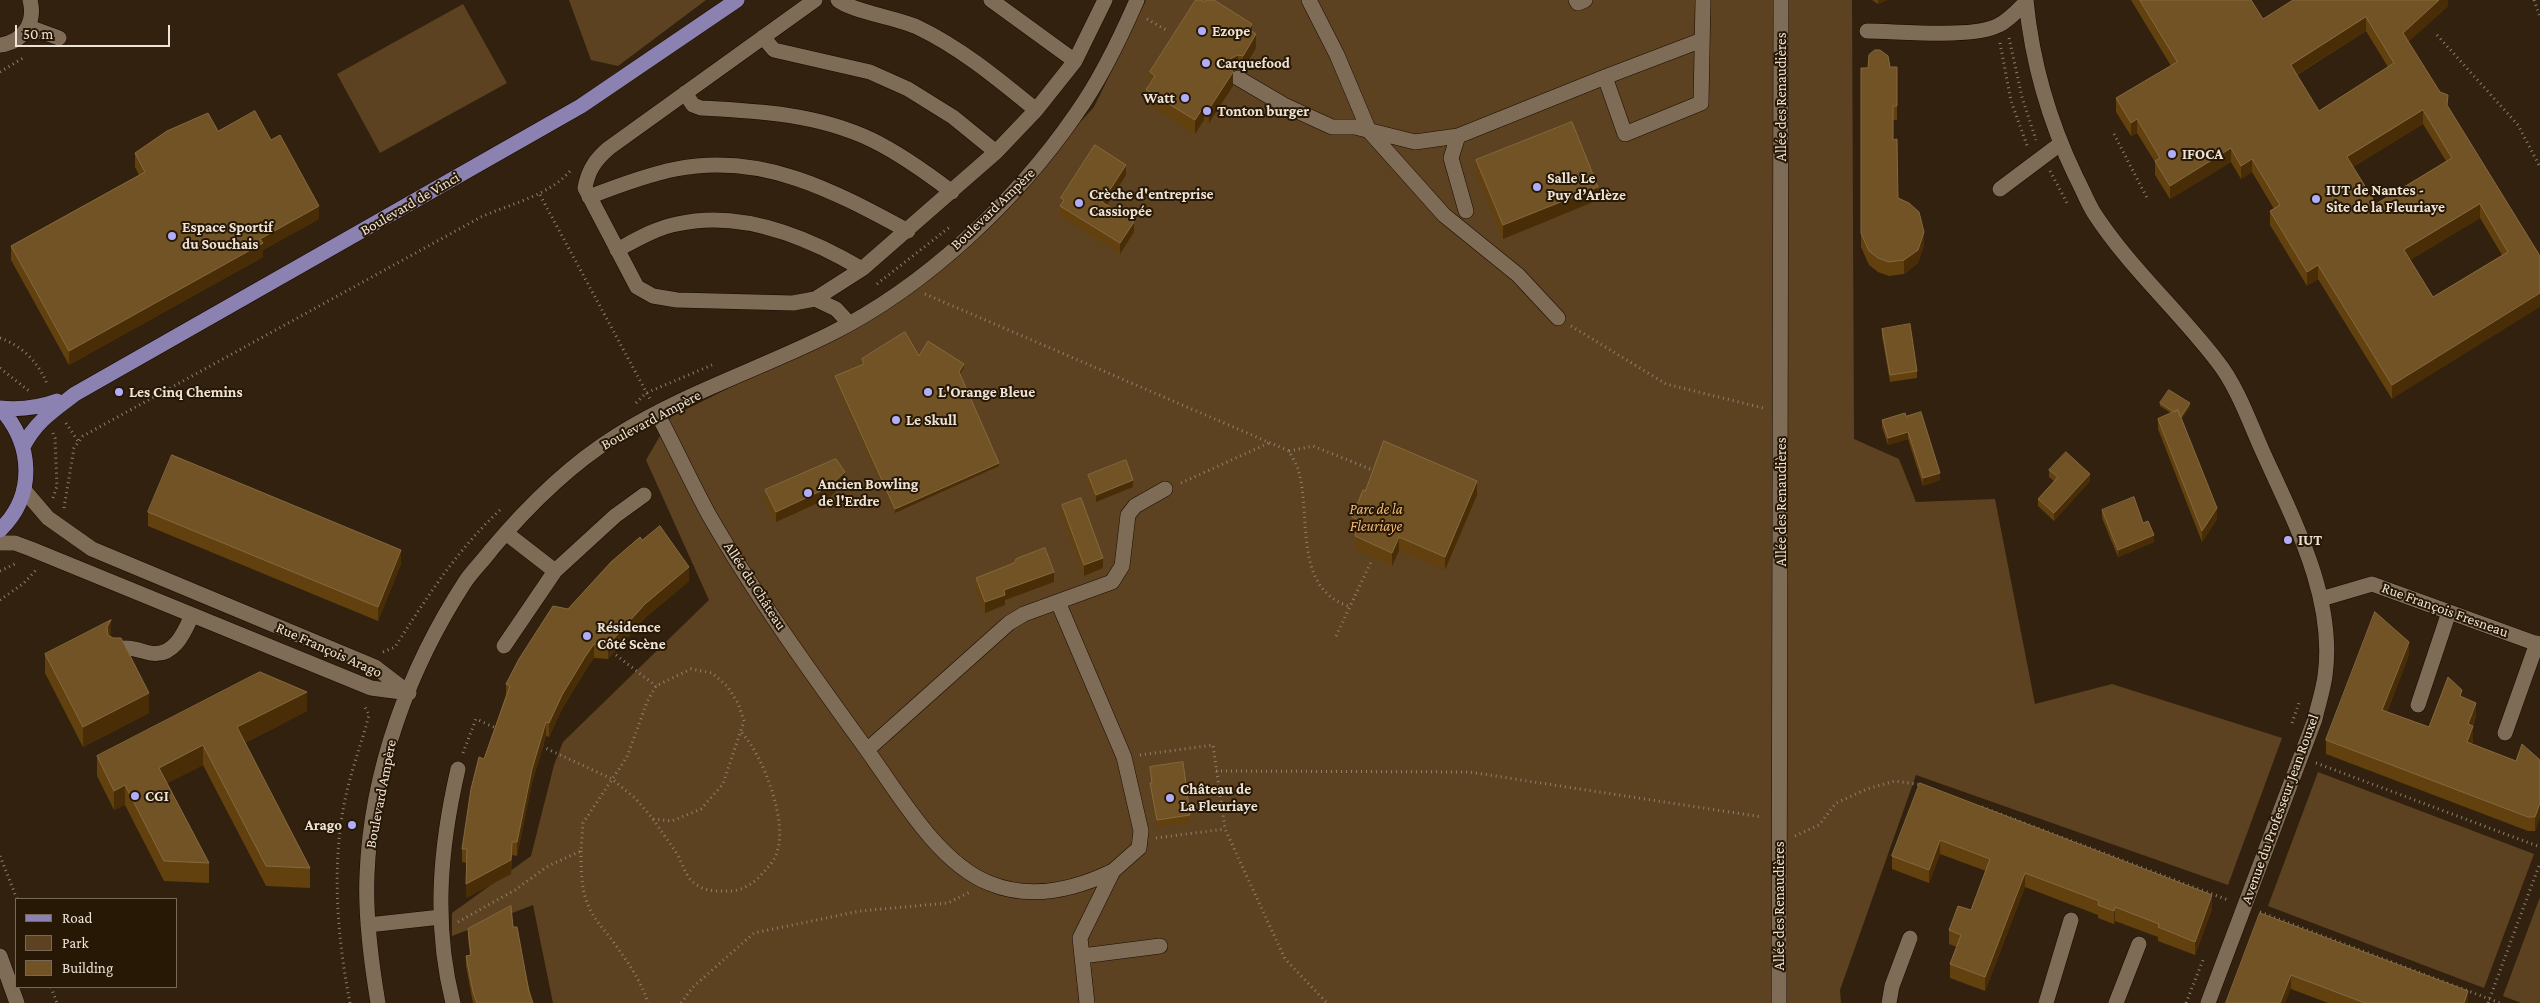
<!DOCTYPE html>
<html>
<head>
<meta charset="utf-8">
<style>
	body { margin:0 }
	#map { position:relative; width:2540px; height:1003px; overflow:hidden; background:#31210e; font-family:"Crimson Pro",serif }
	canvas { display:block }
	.legend { position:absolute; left:15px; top:898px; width:162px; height:90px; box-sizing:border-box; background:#271805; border:1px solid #776959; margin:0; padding:6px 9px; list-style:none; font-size:15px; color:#eee3d7 }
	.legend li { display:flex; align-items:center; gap:10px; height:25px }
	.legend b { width:25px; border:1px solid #776959 }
	.scale { position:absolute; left:15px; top:25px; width:155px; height:22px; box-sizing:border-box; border:2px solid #eee3d7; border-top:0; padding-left:6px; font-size:15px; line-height:18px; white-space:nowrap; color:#eee3d7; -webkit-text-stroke:4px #271805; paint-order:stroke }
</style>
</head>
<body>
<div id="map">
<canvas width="2540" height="1003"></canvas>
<ul class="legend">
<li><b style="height:6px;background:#8c82b2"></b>Road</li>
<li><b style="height:14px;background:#5d4221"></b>Park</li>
<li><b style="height:14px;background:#725325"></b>Building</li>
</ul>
<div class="scale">50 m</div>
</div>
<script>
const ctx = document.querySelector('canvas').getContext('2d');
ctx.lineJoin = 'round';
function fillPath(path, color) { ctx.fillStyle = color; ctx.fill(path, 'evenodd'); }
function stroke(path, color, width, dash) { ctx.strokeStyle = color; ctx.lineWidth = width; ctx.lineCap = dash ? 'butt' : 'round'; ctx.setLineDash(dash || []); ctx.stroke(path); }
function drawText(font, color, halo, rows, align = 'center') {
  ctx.font = font + ' "Crimson Pro",serif'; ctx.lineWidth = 4; ctx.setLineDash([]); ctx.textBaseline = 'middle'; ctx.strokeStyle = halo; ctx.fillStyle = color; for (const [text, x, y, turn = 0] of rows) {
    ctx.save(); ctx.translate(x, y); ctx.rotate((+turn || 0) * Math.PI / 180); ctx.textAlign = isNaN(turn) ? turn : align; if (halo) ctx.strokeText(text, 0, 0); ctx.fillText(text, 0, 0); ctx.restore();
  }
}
fillPath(new Path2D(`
	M569,0H706L618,66L591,60Z
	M1146,0H1852L1854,439L1899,459L1916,502L1995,499L2035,704L2112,684L2282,738L2228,885L1916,775L1840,990L1841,1003H553L533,905L452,936V913L531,856L554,765L563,742L709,600L646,460L671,417L735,385L956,258L1094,107Z
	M463,4L507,83L380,153L337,74Z
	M2318,772L2534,854L2484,988L2268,906Z
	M2540,897V1003H2521L2503,996Z`), '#5d4221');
const minor = new Path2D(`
	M815,0L609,148C596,159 588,170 585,188L637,287L653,296L677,300L793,303L815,299L862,269L996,152L1036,110L1075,61L1105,0
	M838,0C851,11 897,18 917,27C961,48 998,79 1036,110
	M991,0L1075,61
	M1309,0L1337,55L1369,131L1444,215L1518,275L1558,318
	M1576,0L1578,3L1585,0
	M2026,0C2032,62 2049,121 2076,177C2082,188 2087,202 2094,213C2129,267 2178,310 2217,361C2237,386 2249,421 2262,450C2293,519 2336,598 2325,676C2323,691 2318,705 2315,719L2208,1003
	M29,27L59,38
	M1867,31C1898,31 1973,39 1999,25C2009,20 2018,10 2026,2
	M763,37L774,50L870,72L908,89L953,117L996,152
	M0,45C23,42 36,23 30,0
	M1605,77L1702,40
	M1238,78L1284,105L1332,127H1355L1415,142L1458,136L1605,77L1625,134L1701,103L1703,0
	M685,93L693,105L701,108C759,111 818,114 872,140C901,154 927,173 952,192
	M1458,136L1451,158L1466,211
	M2000,189L2060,144
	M589,197C617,186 646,175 676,169C763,152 834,191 908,231
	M617,250C636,240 656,228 677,224C741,209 808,237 862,269
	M815,299L836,309L849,323
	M657,413C675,447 691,482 709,515C756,597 812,674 867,750C898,793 938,863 989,883C1030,900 1074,890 1113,871
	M24,490L48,518L92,549L375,667L409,693
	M506,533L555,571
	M0,543H15L31,549L371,688L409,693
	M2321,599L2372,584L2540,645
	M1058,602L1124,757L1141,831L1139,848L1113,871L1080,938L1087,1003
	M504,646L555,571L615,516L644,495
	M116,649C130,646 137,650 150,653C174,658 185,631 192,615
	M2418,705L2449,612
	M2505,733L2537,643
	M867,750L1009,623L1024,614L1112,582L1122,566L1128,515L1135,506L1165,489
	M368,925L441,917
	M0,956L17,1003
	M1082,956L1160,946
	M378,1003C371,961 365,917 367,875C371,771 409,668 465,582C472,571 483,561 491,550C527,507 568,466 616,436C682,394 760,369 830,334C925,287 1017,200 1076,114C1101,79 1120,39 1137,0
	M453,1003C433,924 440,847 458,769
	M1779,1003L1781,0
	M1889,1003L1892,986L1910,938
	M2046,1003L2071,920
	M2116,1003L2139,944`);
const major = new Path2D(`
	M0,408C33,444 36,495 0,530
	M0,408C21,410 38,408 57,401
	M23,447C35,422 54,410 75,394L581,106L737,0`);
stroke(minor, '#180a00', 16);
stroke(major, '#180a00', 16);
stroke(new Path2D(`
	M2534,0L2540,17
	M1147,19L1168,31
	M2437,35L2518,125L2540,167
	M2009,38L2022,97L2036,140
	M2000,43L2011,101L2028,148
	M0,72L23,58
	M2114,134L2148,200
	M2050,171L2067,203
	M540,195L650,399
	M877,284L951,226
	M925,294L1289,451C1292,457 1296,463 1298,469C1312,514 1292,587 1348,606
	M1571,326L1666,384L1763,408
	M0,338C23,346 39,363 48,386
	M0,368L29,391
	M636,403L646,393L712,365
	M66,423L78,441
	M53,433L55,438L57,486L53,498
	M1289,451L1313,446L1375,471
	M1181,483L1271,442
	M64,508L74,448L83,436L481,217C510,204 550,195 570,171
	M0,571L17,563
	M0,600L24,583L36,570
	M1336,636L1371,562
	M383,652L395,647C427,597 457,550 500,510
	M616,655L656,686
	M2292,723L2299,703
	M463,753L476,719L498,729
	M1140,755L1213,745L1225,829L1285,959L1327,1003
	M2316,763L2540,847
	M1216,771L1469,772L1762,817
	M1982,807L2228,900
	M653,819C660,830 668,840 675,851C683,862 684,877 697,885C707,892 719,891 730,891C741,891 753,884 760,876C767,868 774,862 777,852C788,821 763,755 741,732
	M1795,836L1819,825L1836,803L1867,789L1895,781L1922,785
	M1156,838L1225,829
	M581,851C581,870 581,888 588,905C594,920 605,930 614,943C628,962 641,981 648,1003
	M0,856L17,899
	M2260,912L2500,1003
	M458,922L515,890L548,866L581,851L583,823L627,757L647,702L656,686L691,669L712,673L727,686L738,703L744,721L723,784L701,809L672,821L653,819L636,799L612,779L541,746
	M51,987L57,1003
	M350,1003C337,936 331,862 346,795C352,768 362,742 369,715L364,705
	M681,1003L693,987L754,933L860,911L948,903L970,892
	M2186,1003L2203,960
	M2488,1003L2540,863`), '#8e8171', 3, [1, 4]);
stroke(minor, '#7f6c57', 15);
stroke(major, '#8c82b2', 15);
fillPath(new Path2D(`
	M1872,0H1887L1878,4Z
	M2131,0H2251L2263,19L2448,0V6L2408,42L2540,256L2392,399L2318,279L2307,286L2270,225V211L2274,209L2252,172L2241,179L2231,162L2170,199L2155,175V162L2137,133L2131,136L2116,112V98L2171,66ZM2366,31L2388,67L2319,111L2297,75ZM2423,124L2446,161L2376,204L2353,167ZM2480,218L2502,255L2433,297L2410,260Z
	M1252,31L1256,48L1243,70L1238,69L1233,72V86L1209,123L1204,120L1195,134L1146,103V90L1150,83V72Z
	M1897,67V120H1893V140L1898,198L1924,245L1918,263L1904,274L1889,276L1878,272L1869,265L1861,247V68Z
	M218,131L271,140L319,219L263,250V257L69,365L11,260V246L139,175L135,167V153Z
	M1476,160L1598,200L1503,239L1476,174Z
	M1126,175L1107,205L1134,232L1120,254L1060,216V206L1061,204V198Z
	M1882,329L1917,371V378L1890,382L1882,336Z
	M919,356L964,368L960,374L999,466L895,513L835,380V376L862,364V359Z
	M2160,403L2190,407L2181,420L2217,519L2202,542L2158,429V419L2171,413L2160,406Z
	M1906,416L1940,480L1923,486L1908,439L1888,445L1882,427V420Z
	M2049,470L2090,481L2054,521L2038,506V499L2054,481L2049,477Z
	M1088,475L1133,487L1096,502L1088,482Z
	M845,482L829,498L776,522L765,501V490Z
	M1365,491L1477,495L1445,570L1399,551L1392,566L1355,549V536L1356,532L1352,531V517Z
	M1062,505L1103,568L1084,576L1062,516Z
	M2102,510L2143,523L2154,542L2118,557L2102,518Z
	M148,512L401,564L378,621L148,526Z
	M642,540L689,581L645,618L608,659L594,658L585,671L562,709L549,737L546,736L532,783L517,856L512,855L511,874L466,898L467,863L462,862V849L484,759L506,695V684L568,609Z
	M976,578L1054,582L1005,600V605L985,613L976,589Z
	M111,637L149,713L83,747L45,673V654Z
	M2409,655L2387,712L2429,727L2462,697L2476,716L2473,726V740L2472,744L2516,761L2540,760V817L2535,831H2528L2326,754V740Z
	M307,711L245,743L310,868V888L266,886L203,765L167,783L209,863V883L164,881L125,805L114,810L97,776V756Z
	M1150,767L1190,815V823L1157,827L1150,790V783H1151Z
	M1920,783L2212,909L2195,955L2158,941V937L2115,921L2114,924L2098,918V915L2025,887L1985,991L1950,978V964L1957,947L1949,944V930L1971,910L1986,871L1940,854L1929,883L1892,869V856Z
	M2260,913L2468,1003H2328L2291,989Z
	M513,927L533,1003H473L466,966V956L470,955L468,939V929Z`), '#62410f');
fillPath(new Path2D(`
	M1878,0H1887L1878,4Z
	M2439,0H2448V6L2403,47V33Z
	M2366,17V31L2291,78V65Z
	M1252,24V38L1249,29Z
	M1256,34V48L1243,70V56Z
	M1238,55V69L1230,73L1233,72V86L1209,123V109L1229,65L1230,59Z
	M1204,106V120L1195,134V120Z
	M2423,110V124L2347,171V157Z
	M2137,119V133L2131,136V123Z
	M2231,148V162L2170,199V186Z
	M2252,159V172L2241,179V166Z
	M1126,165V175L1102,213V202Z
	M1598,187V200L1503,239V225Z
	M2480,204V218L2404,264V250Z
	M319,206V219L263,250V257L69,365V351L260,239Z
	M1134,222V232L1120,254V243Z
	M1924,232V245L1918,263L1904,274V260Z
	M2318,265V279L2307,286V272Z
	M2540,293V307L2392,399V385Z
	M964,364V368L959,375V372Z
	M2190,403V407L2181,420V417Z
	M1908,432V439L1888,445V438Z
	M999,463V466L895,513V509Z
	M845,472V482L829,498L776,522V512Z
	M1940,473V480L1923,486V478Z
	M2090,474V481L2054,521V513Z
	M1133,480V487L1096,502V495Z
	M1477,481V495L1445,570V557Z
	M2217,508V519L2202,542V531Z
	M2154,535V542L2118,557V550Z
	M1399,537V551L1392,566V553Z
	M401,550V564L378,621V607Z
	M1103,558V568L1084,576V565Z
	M689,567V581L645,618L608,659V645L645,604Z
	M1054,572V582L1005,600V605L985,613V602L1004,590Z
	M111,620V639L107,646V627Z
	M2409,642V655L2382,724V710Z
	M594,644V658L585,671L562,709L549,737V723L562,695L585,657Z
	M307,692V711L237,747V727Z
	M149,693V713L83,747V727Z
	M2476,703V716L2468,738V724Z
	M546,722V736L532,783L517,856V842L532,769Z
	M2473,726V740L2467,756V742Z
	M203,745V765L159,787V768Z
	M125,785V805L114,810V791Z
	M2540,803V817L2535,831V817Z
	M1940,840V854L1929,883V870Z
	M512,842V855L511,874L466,898V884Z
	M2025,873V887L1985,991V977Z
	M2212,895V909L2195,955V942Z
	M2115,907V921L2114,924V911Z
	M2291,975V989L2285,1003H2280Z
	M2468,991V1003H2464Z`), '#482d06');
const building = new Path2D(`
	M1196,0H1202L1205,2L1206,0H1214L1252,24L1249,29L1256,34L1243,56L1238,55L1230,59L1229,65L1233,72L1209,109L1204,106L1195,120L1146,90L1155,76L1150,72Z
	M2140,0H2251L2263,19L2293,0H2439L2403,33L2440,92L2448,95L2447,105L2540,256V293L2392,385L2318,265L2307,272L2270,211L2280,205L2252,159L2241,166L2231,148L2170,186L2155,161L2160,158L2137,119L2131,123L2116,98L2177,62ZM2366,17L2394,63L2319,111L2291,65ZM2423,110L2452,158L2376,204L2347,157ZM2480,204L2508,252L2433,297L2404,250Z
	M1875,50H1880L1888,56L1890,67H1897V106H1893V140L1897,139L1898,198L1909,203L1919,212L1924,232L1918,250L1904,260L1889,262L1878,258L1869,251L1861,233V68H1868L1869,55Z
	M255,111L271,140L280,135L319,206L260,239L263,243L69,351L11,246L145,172L135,153L167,131L208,113L218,131Z
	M1572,122L1598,187L1503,225L1476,160Z
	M1095,145L1126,165L1102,202L1134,222L1120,243L1060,206L1064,200L1061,198Z
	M1910,324L1917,371L1890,375L1882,329Z
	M905,332L919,356L928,341L964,364L959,372L999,463L895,509L835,376L864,364L862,359Z
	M2169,390L2190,403L2181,417L2180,416L2178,410L2174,412L2160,403Z
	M2178,410L2217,508L2202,531L2158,419Z
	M1921,412L1940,473L1923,478L1908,432L1888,438L1882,420L1905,413L1906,416Z
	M1384,441L1477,481L1445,557L1399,537L1392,553L1355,536L1359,520L1352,517L1363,490L1365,491Z
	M2066,452L2090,474L2054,513L2038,499L2058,477L2049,470Z
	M172,455L401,550L378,607L148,512Z
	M836,459L845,472L829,487L776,512L765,490Z
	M1126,460L1133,480L1096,495L1088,475Z
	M2134,497L2143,523L2148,521L2154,535L2118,550L2102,510Z
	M1081,498L1103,558L1084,565L1062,505Z
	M660,526L689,567L645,604L608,645L594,644L585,657L562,695L549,723L546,722L532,769L517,842H512L511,860L466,884L467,849H462L471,789L479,757L484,759L510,686L506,684L519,659L553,606L568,609L611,562L640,537L642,540Z
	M1045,548L1054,572L1004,590L1005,595L985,602L976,578L1014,563L1016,559Z
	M2375,612L2409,642L2382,710L2429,727L2448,677L2462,690L2460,696L2476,703L2468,724L2473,726L2467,742L2516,761L2522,744L2540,760V803L2535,817H2528L2326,740Z
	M111,620L107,627L108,635L113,638H121L149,693L83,727L45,654Z
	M260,672L307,692L237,727L310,868L266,866L203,745L159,768L209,863L164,861L125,785L114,791L97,756Z
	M1183,762L1190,815L1157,820L1150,783H1152L1150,767Z
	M1920,783L2212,895L2195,942L2158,927L2159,924L2115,907L2114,911L2098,905L2099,901L2025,873L1985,977L1950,964L1961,935L1949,930L1958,906L1971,910L1990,859L1940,840L1929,870L1892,856Z
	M511,906L513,927H517L529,992L533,1003H477L473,992L466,956L471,955L468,929Z
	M2260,913L2468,991L2464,1003H2365L2291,975L2280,1003H2226Z`);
fillPath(building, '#725325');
stroke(building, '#856940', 1);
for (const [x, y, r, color] of [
	[1202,31,5,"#b0aefa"],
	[1206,63,5,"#b0aefa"],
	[1185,98,5,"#b0aefa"],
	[1207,111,5,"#b0aefa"],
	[2172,154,5,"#b0aefa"],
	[1537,187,5,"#b0aefa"],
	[2316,199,5,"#b0aefa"],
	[1079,203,5,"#b0aefa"],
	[172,236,5,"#b0aefa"],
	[119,392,5,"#b0aefa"],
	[928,392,5,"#b0aefa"],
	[896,420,5,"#b0aefa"],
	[808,493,5,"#b0aefa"],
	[2288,540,5,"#b0aefa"],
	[587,636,5,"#b0aefa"],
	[135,796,5,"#b0aefa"],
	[1170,798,5,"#b0aefa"],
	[352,825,5,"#b0aefa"]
]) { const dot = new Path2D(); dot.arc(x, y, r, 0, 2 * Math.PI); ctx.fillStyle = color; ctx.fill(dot); stroke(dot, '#271805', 2); }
drawText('bold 15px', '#eee3d7', '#271805', [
	["Ezope",1212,31],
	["Carquefood",1216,63],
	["Watt",1175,98,"right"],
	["Tonton burger",1217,111],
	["IFOCA",2182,154],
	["Salle Le",1547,178],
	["Puy d’Arlèze",1547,195],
	["IUT de Nantes -",2326,190],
	["Site de la Fleuriaye",2326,207],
	["Crèche d'entreprise",1089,194],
	["Cassiopée",1089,211],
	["Espace Sportif",182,227],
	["du Souchais",182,244],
	["Les Cinq Chemins",129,392],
	["L'Orange Bleue",938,392],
	["Le Skull",906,420],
	["Ancien Bowling",818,484],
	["de l'Erdre",818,501],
	["IUT",2298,540],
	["Résidence",597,627],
	["Côté Scène",597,644],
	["Château de",1180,789],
	["La Fleuriaye",1180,806],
	["CGI",145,796],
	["Arago",342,825,"right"]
], 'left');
drawText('15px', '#eee3d7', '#271805', [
	["Allée des Renaudières",1781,97,-90],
	["Boulevard de Vinci",410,204,-30],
	["Boulevard Ampère",993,209,-44],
	["Boulevard Ampère",651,420,-28],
	["Allée des Renaudières",1781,502,-90],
	["Allée du Château",755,586,57],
	["Rue François Fresneau",2445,610,20],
	["Rue François Arago",329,650,24],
	["Boulevard Ampère",381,794,-79],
	["Avenue du Professeur Jean Rouxel",2280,809,-70],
	["Allée des Renaudières",1779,906,-90]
]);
drawText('italic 15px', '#f4ba75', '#271805', [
	["Parc de la",1376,509],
	["Fleuriaye",1376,526]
]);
</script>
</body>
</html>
